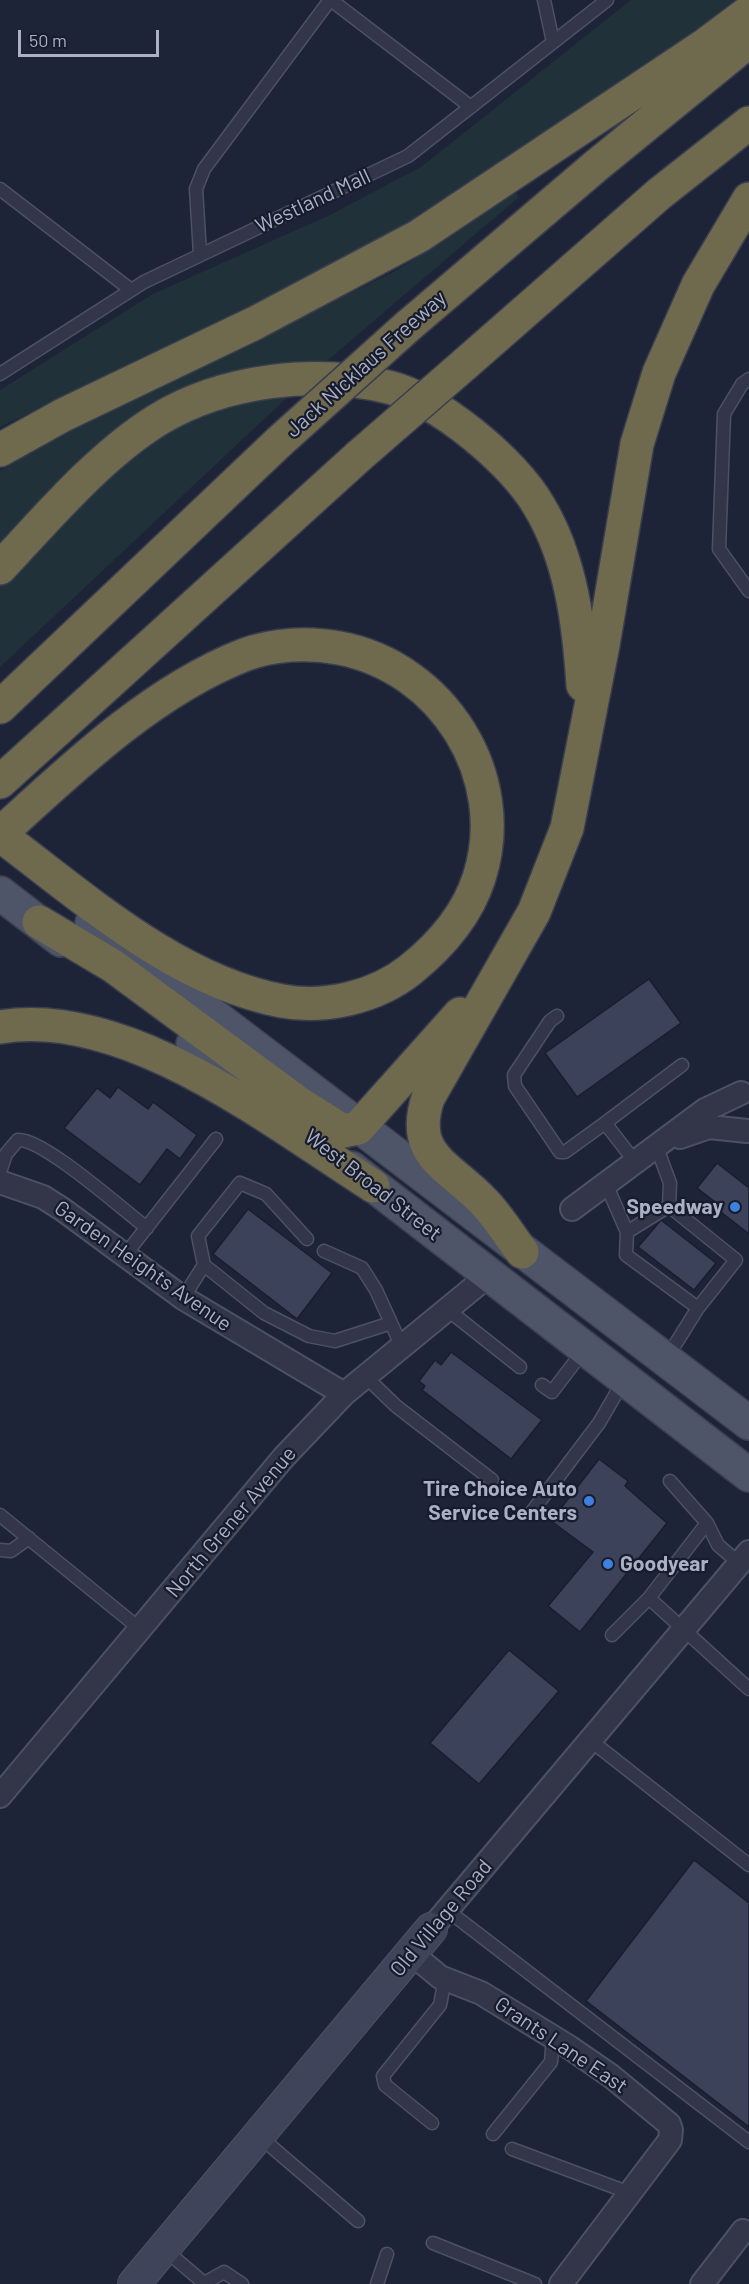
<!DOCTYPE html>
<html>
<head>
<meta charset="utf-8">
<style>
	body { margin:0 }
	#map { position:relative; width:749px; height:2284px; overflow:hidden; background:#1e2438; font-family:Barlow,sans-serif }
	canvas { display:block }
	.scale { position:absolute; left:18px; top:30px; width:141px; height:27px; box-sizing:border-box; border:3px solid #abb0c5; border-top:0; padding-left:8px; font-size:18px; line-height:21px; white-space:nowrap; color:#abb0c5; -webkit-text-stroke:4px #171c2c; paint-order:stroke }
</style>
</head>
<body>
<div id="map">
<canvas width="749" height="2284"></canvas>
<div class="scale">50 m</div>
</div>
<script>
const ctx = document.querySelector('canvas').getContext('2d');
ctx.lineJoin = 'round';
function fillPath(path, color) { ctx.fillStyle = color; ctx.fill(path, 'evenodd'); }
function stroke(path, color, width, dash) { ctx.strokeStyle = color; ctx.lineWidth = width; ctx.lineCap = dash ? 'butt' : 'round'; ctx.setLineDash(dash || []); ctx.stroke(path); }
function drawText(font, color, halo, rows, align = 'center') {
  ctx.font = font + ' Barlow,sans-serif'; ctx.lineWidth = 4.5; ctx.setLineDash([]); ctx.textBaseline = 'middle'; ctx.strokeStyle = halo; ctx.fillStyle = color; for (const [text, x, y, turn = 0] of rows) {
    ctx.save(); ctx.translate(x, y); ctx.rotate((+turn || 0) * Math.PI / 180); ctx.textAlign = isNaN(turn) ? turn : align; if (halo) ctx.strokeText(text, 0, 0); ctx.fillText(text, 0, 0); ctx.restore();
  }
}
fillPath(new Path2D(`
	M631,0H735L577,119L406,235L0,427V390L153,294L330,215L421,167Z
	M514,192L519,197L321,366L208,383L0,547V471L87,419L392,273L445,240Z
	M294,391L0,667V585L93,484L199,410Z`), '#203139');
const building = new Path2D(`
	M649,979L681,1023L577,1097L545,1053Z
	M118,1087L148,1109L153,1102L197,1135L180,1159L167,1149L140,1185L64,1128L97,1088L110,1098Z
	M717,1163L749,1188V1234L713,1206L715,1202L697,1188Z
	M248,1209L332,1273L297,1319L213,1254Z
	M661,1220L716,1263L694,1290L638,1247Z
	M451,1352L542,1420L511,1459L422,1390L425,1386L419,1381L435,1360L441,1365Z
	M599,1459L628,1481L625,1486L667,1523L580,1632L548,1606L593,1552L551,1521Z
	M509,1650L559,1691L479,1784L430,1743Z
	M694,1860L749,1903V2127L586,2001Z`);
fillPath(building, '#3c425a');
stroke(building, '#191e2e', 1.5);
const lane = new Path2D(`
	M331,0L471,107
	M544,0L553,42
	M0,189L131,290
	M200,254L196,189L204,169L330,0
	M0,374L144,282L408,156L607,0
	M749,379L742,384L724,414L719,549L749,591
	M557,1016L550,1021L514,1075L515,1086L560,1152H565L605,1123L636,1163
	M605,1123L682,1065
	M657,1148L670,1183L669,1206L736,1260L698,1308L666,1359
	M0,1172L6,1154L18,1140C43,1138 123,1210 147,1228
	M606,1184L627,1232
	M669,1206L627,1232L626,1255L698,1308
	M307,1239L266,1194L240,1183L198,1236L204,1265L264,1313L309,1336L335,1341L391,1323
	M324,1251L362,1268L376,1290L402,1347
	M125,1255L216,1139
	M183,1298L204,1265
	M448,1310L520,1367
	M366,1377L396,1406L492,1480
	M542,1385L552,1392L584,1350
	M670,1481L707,1523L649,1598L749,1689
	M531,1513L599,1423L624,1380
	M0,1515L140,1629
	M707,1523L718,1545L739,1563
	M0,1550L11,1551L29,1538
	M612,1635L649,1598
	M590,1740L749,1865
	M447,1910L749,2142
	M432,2123L385,2085L383,2076L440,2005L443,1989L440,1977
	M493,2134L551,2062L553,2037
	M259,2136L358,2221
	M512,2149L630,2193
	M433,2243L535,2284
	M164,2249L204,2283
	M203,2284L224,2272L242,2284
	M377,2284L387,2254`);
const street = new Path2D(`
	M680,1137L709,1127L747,1131
	M0,1182L43,1197L62,1209L183,1298L344,1394
	M572,1209L705,1110L741,1093
	M0,1796L284,1457L344,1394L489,1275
	M431,1929L749,1552
	M411,1953L440,1977L481,1993L569,2047L611,2076L669,2124L671,2130L670,2140L561,2284
	M702,2284L743,2231`);
const secondary = new Path2D(`
	M134,2284L431,1929`);
const primary = new Path2D(`
	M0,893L61,940
	M92,923L749,1423
	M193,1044L275,1109
	M351,1168L749,1475`);
const highway = new Path2D(`
	M408,326L597,165L749,41
	M465,364L659,194L749,123
	M0,450L63,415L255,323L419,236L705,45L749,12
	M0,568C47,518 100,455 159,419C224,380 315,369 388,387C438,399 513,461 539,506C571,559 579,624 583,685
	M0,707L279,442
	M0,782L359,456
	M0,834C72,768 152,691 244,655C273,644 309,642 339,648C442,667 512,776 479,878C467,915 440,946 410,970C376,997 325,1009 282,1001C176,981 84,898 0,835
	M39,922L113,966L300,1104L343,1131L358,1128L460,1014
	M0,1027C126,1006 271,1121 373,1186
	M522,1252C509,1235 498,1216 483,1201C449,1165 409,1156 428,1098L534,912L567,828L603,645L637,444L659,373L698,285L749,199`);
stroke(lane, '#4c5163', 15);
stroke(street, '#4c5163', 26);
stroke(secondary, '#4c5163', 34);
stroke(primary, '#3b4051', 36);
stroke(highway, '#393e4f', 36);
stroke(lane, '#323648', 12);
stroke(street, '#323648', 22);
stroke(secondary, '#3f445b', 32);
stroke(primary, '#4f5568', 33);
stroke(highway, '#6f694e', 33);
const highwayBridge = new Path2D(`
	M279,442L408,326
	M359,456L465,364`);
stroke(highwayBridge, '#393e4f', 36, []);
stroke(highwayBridge, '#6f694e', 33);
for (const [x, y, r, color] of [
	[735,1207,6,"#3f7fe0"],
	[589,1501,6,"#3f7fe0"],
	[608,1564,6,"#3f7fe0"]
]) { const dot = new Path2D(); dot.arc(x, y, r, 0, 2 * Math.PI); ctx.fillStyle = color; ctx.fill(dot); stroke(dot, '#171c2c', 2); }
drawText('21px', '#abb0c5', '#171c2c', [
	["Westland Mall",313,201,-25],
	["Jack Nicklaus Freeway",366,364,-42],
	["West Broad Street",373,1185,38],
	["Garden Heights Avenue",143,1266,35],
	["North Grener Avenue",231,1522,-50],
	["Old Village Road",441,1918,-50],
	["Grants Lane East",561,2045,34]
]);
drawText('bold 21px', '#abb0c5', '#171c2c', [
	["Speedway",723,1207],
	["Tire Choice Auto",577,1489],
	["Service Centers",577,1513],
	["Goodyear",620,1564,"left"]
], 'right');
</script>
</body>
</html>
